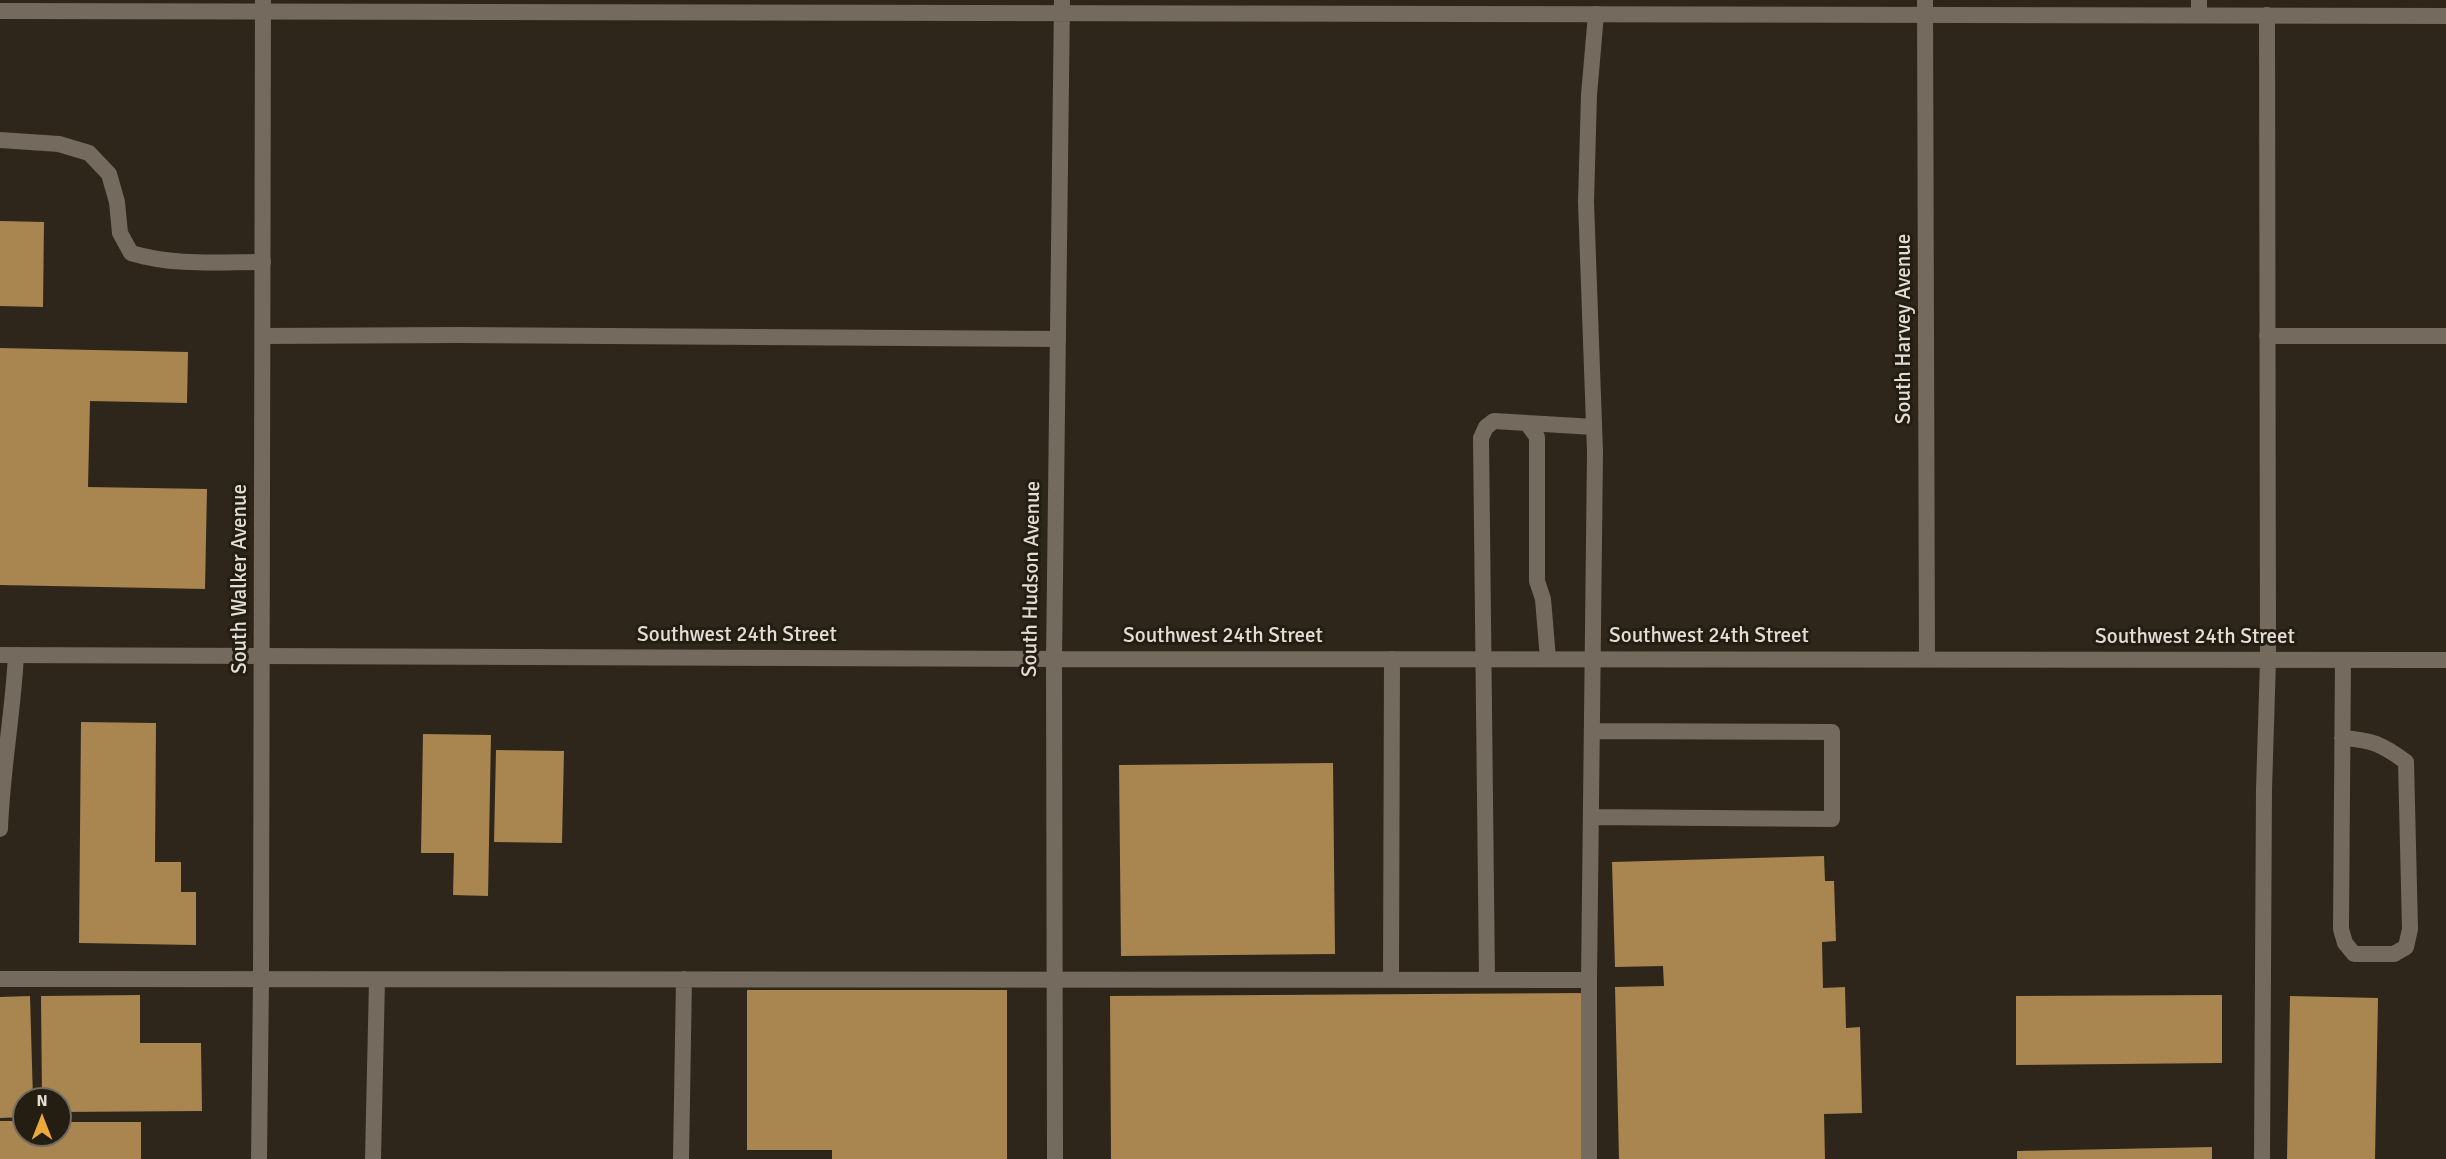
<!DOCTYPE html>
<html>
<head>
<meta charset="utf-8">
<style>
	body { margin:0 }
	#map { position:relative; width:2446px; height:1159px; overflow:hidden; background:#2e261b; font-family:Signika,sans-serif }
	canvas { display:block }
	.north { position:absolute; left:12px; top:1087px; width:60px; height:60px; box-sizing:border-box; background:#241d12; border:2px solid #706a60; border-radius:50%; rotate:0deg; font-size:16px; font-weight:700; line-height:24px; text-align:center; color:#e2ddd6 }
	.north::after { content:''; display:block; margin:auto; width:21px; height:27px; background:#eba93a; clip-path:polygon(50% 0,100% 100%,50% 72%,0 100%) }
</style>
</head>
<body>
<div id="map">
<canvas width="2446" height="1159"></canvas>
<div class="north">N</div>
</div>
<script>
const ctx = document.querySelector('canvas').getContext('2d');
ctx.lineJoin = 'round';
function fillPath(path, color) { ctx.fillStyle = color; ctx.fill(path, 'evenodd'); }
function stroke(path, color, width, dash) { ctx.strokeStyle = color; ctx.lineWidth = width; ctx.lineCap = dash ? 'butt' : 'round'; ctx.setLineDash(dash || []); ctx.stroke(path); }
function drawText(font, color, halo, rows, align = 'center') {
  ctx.font = font + ' Signika,sans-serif'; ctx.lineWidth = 6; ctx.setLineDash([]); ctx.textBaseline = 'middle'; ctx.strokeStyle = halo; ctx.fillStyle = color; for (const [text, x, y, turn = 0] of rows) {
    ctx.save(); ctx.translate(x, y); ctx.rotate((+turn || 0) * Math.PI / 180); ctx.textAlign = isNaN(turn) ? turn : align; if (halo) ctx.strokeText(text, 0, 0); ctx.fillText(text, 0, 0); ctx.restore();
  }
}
fillPath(new Path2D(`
	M0,221L44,222L43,307L0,306Z
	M0,348L188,352L187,403L90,401L88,487L207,489L205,589L0,585Z
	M81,722L156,723L155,862H181V892H196V945L79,943Z
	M423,734L491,735L488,896L453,895L454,853H421Z
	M496,750L564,751L562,843L494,842Z
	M1333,763L1335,954L1121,956L1119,765Z
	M1824,856L1825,881H1834L1836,941L1822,942L1823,988L1845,987L1846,1028L1860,1027L1862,1113L1824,1114L1825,1159H1619L1615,987L1664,986L1663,966L1615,967L1612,862Z
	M747,990H1007V1159H832V1150H747Z
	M1584,993L1586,1159H1111L1110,996Z
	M140,995V1043H201L202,1111L60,1112V1099H42L41,996Z
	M2222,995V1063L2016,1065V996Z
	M30,996L33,1099H24V1117L0,1118V997Z
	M2290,996L2378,998L2375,1159H2287Z
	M0,1121H24V1135H60V1122H141V1159H0Z
	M2212,1147V1159H2017V1151Z`), '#a98550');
stroke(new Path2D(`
	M2199,15V0
	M0,140L59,144L89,153L109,174L117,202L120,233L131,253C174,266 218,262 263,262
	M263,336L457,335L1058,339
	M2267,336H2446
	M1527,423L1537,437V581L1543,599L1548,659
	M2342,738C2372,740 2382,744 2406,762L2410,929L2406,947L2394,954H2354L2345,943L2341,929L2343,660
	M1591,817L1832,819V732L1593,731
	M0,829C2,771 13,713 16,655
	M0,979C529,984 1059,977 1589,980
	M1391,979L1392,659
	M1487,979L1481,438L1486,427L1494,421L1594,427
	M373,1159L377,980
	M681,1159L684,979
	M1589,1159V980L1595,452L1586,202L1589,95L1596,14
	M2262,1159L2264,789L2268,660L2267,15`), '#746a5d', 16);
stroke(new Path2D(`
	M0,11L2446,16
	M0,655L1054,659L2446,660
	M1055,1159L1054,659L1062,0`), '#746a5d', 16);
stroke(new Path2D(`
	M1925,0L1927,659`), '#746a5d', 16);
stroke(new Path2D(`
	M259,1159L261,981L263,0`), '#746a5d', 16);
drawText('21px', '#e2ddd6', '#241d12', [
	["South Harvey Avenue",1904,329,-90],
	["South Walker Avenue",240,579,-90],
	["South Hudson Avenue",1032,579,-89],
	["Southwest 24th Street",737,635],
	["Southwest 24th Street",1223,636],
	["Southwest 24th Street",1709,636],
	["Southwest 24th Street",2195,637]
]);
</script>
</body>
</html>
